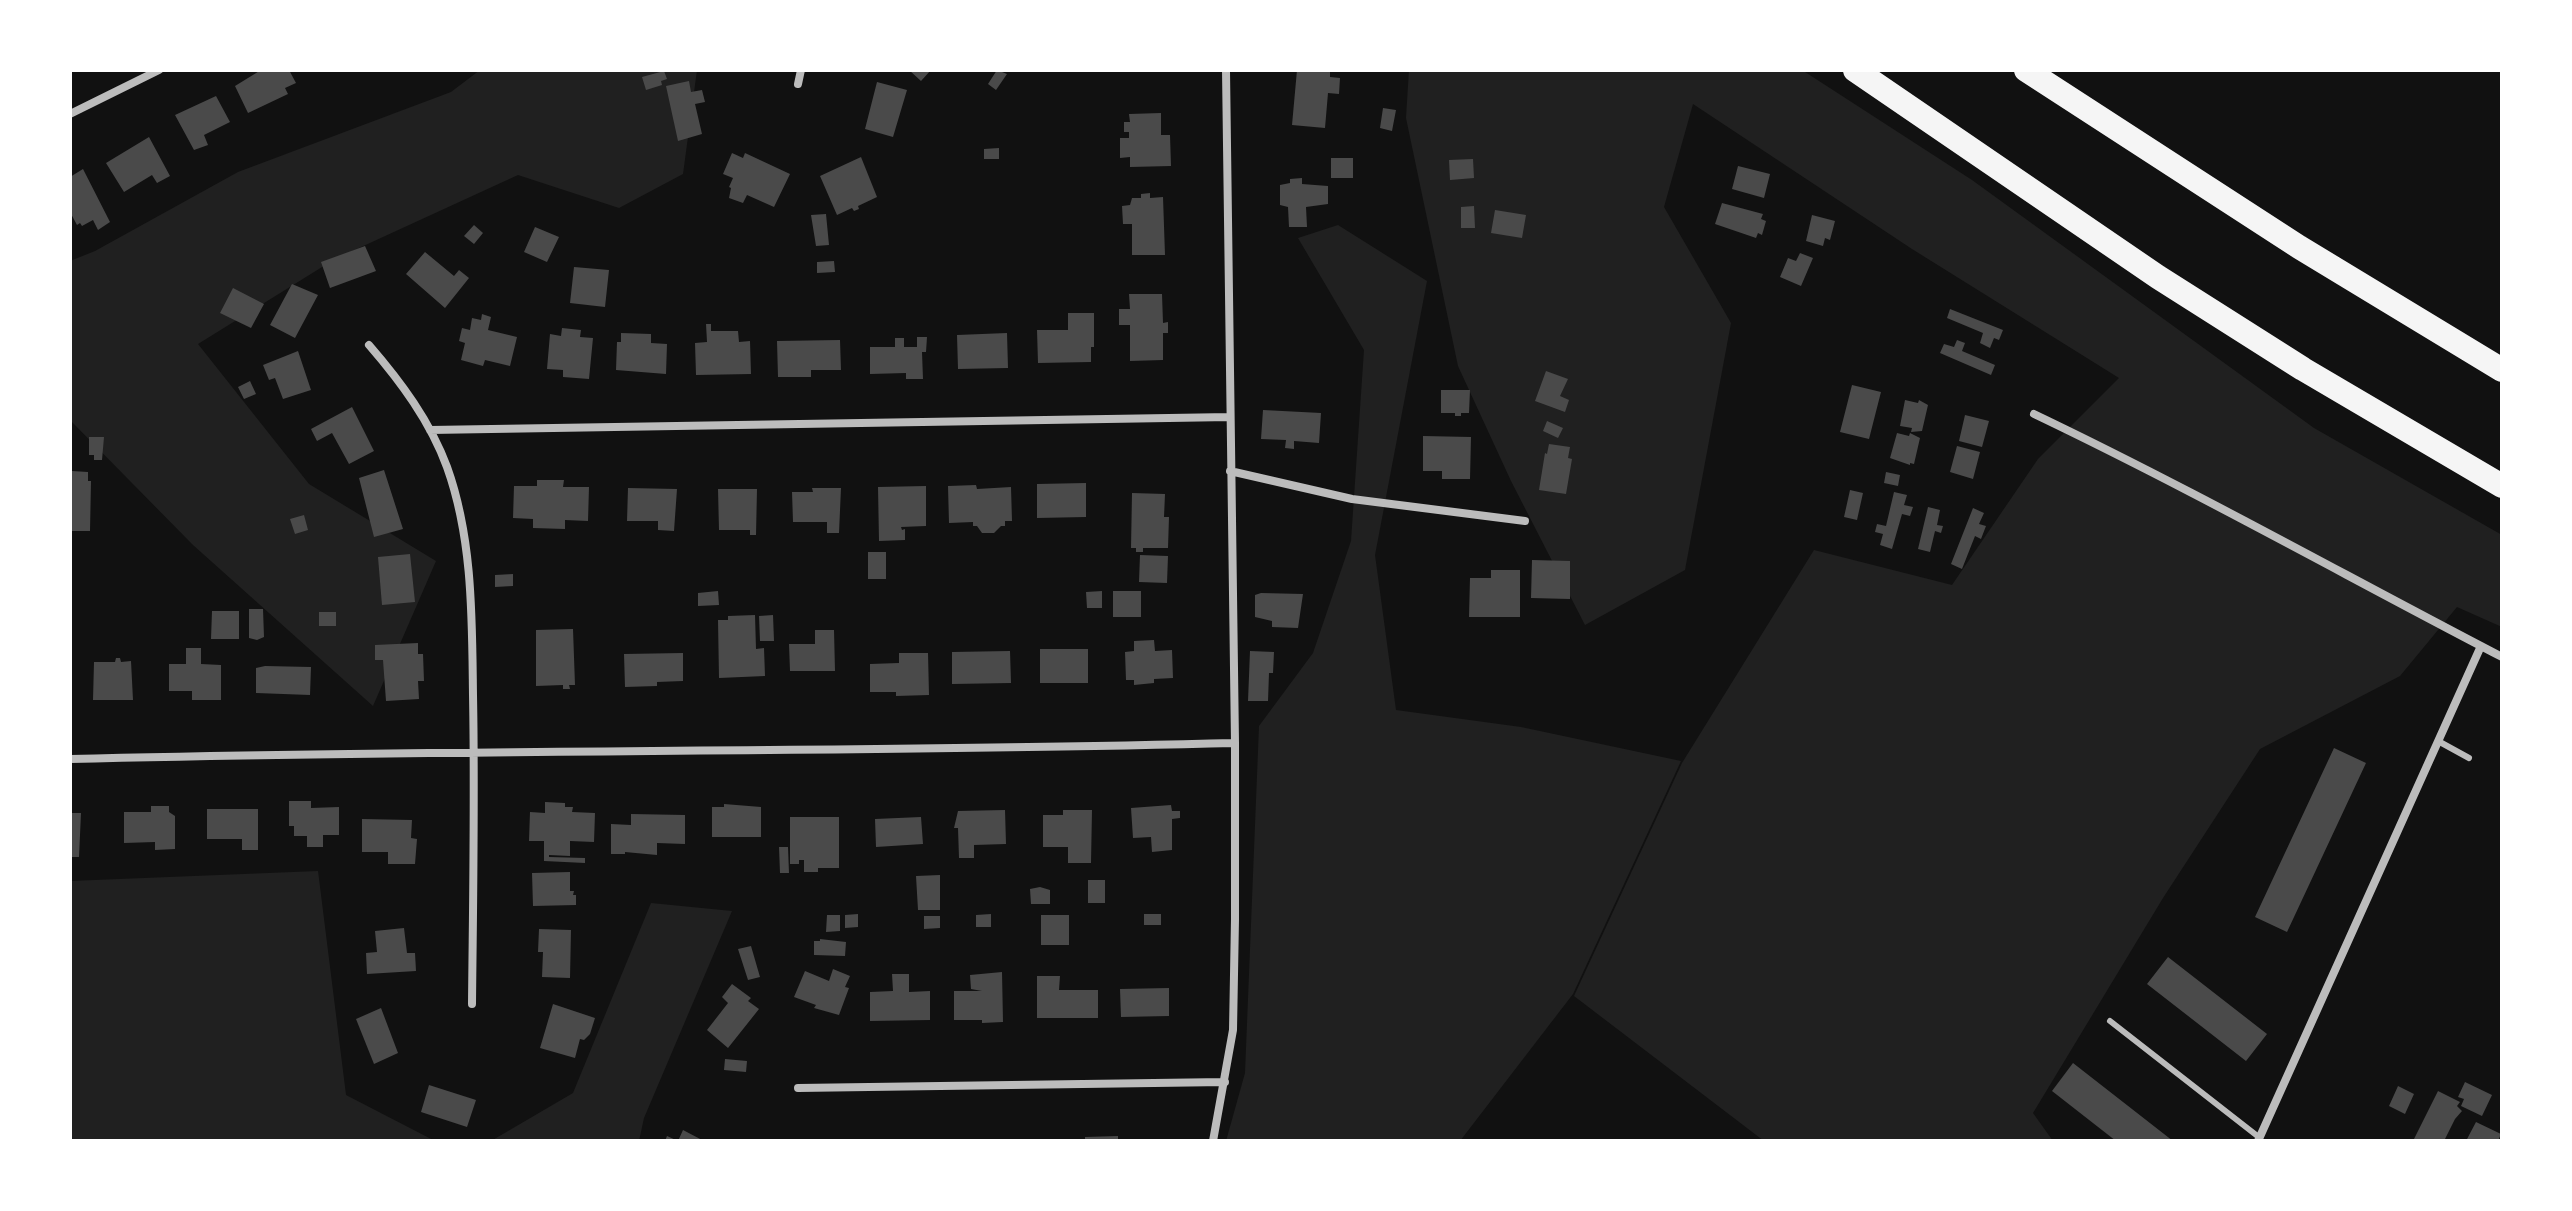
<!DOCTYPE html>
<html>
<head>
<meta charset="utf-8">
<style>
	body { margin:0 }
	#map { position:relative; width:2572px; height:1211px; overflow:hidden; background:#111; font-family:Arial,sans-serif }
	canvas { display:block }
	.frame { position:absolute; inset:0; border:72px solid #fff; pointer-events:none }
</style>
</head>
<body>
<div id="map">
<canvas width="2572" height="1211"></canvas>
<div class="frame"></div>
</div>
<script>
const ctx = document.querySelector('canvas').getContext('2d');
ctx.lineJoin = 'round';
function fillPath(path, color) { ctx.fillStyle = color; ctx.fill(path, 'evenodd'); }
function stroke(path, color, width, dash) { ctx.strokeStyle = color; ctx.lineWidth = width; ctx.lineCap = dash ? 'butt' : 'round'; ctx.setLineDash(dash || []); ctx.stroke(path); }
fillPath(new Path2D(`
	M480,70H697L683,174L619,208L518,175L335,259L198,344L309,484L436,561L373,706L193,545L70,420V261L95,251L238,172L451,92Z
	M1409,70H1802L1972,180L2314,428L2502,535V627L2457,607L2400,676L2260,749L2163,898L2033,1113L2053,1141H1764L1574,996L1682,763L1814,550L1952,585L2038,459L2119,378L1912,249L1693,104L1664,207L1731,323L1685,570L1585,625L1511,481L1458,366L1406,118Z
	M1338,225L1427,281L1375,555L1396,710L1521,727L1681,761L1573,994L1460,1141H1226L1245,1073L1259,726L1313,653L1351,541L1364,350L1298,238Z
	M318,871L346,1095L435,1141H70V881Z
	M651,903L732,911L644,1118L639,1141H491L573,1093Z`), '#202020');
fillPath(new Path2D(`
	M261,70H289L296,83L285,88L288,94L248,113L235,86Z
	M909,70H931L921,81Z
	M997,70L1007,74L996,90L988,84Z
	M1297,70H1330V77L1340,78L1339,94L1328,93L1325,128L1292,125Z
	M664,71L667,79L661,81L662,85L646,90L642,77Z
	M689,81L691,92L702,90L705,102L695,104L702,134L678,141L666,86Z
	M877,82L907,90L893,137L865,129Z
	M216,96L230,122L204,135L208,145L194,150L175,115Z
	M1383,108L1396,110L1392,131L1380,128Z
	M1161,113V135H1170L1171,166L1130,167V157L1120,158V138H1129V132H1124V122H1130L1129,114Z
	M149,137L170,176L157,183L152,175L124,192L106,163Z
	M999,148V159H984V149Z
	M732,153L743,158L745,153L790,174L774,207L747,195L743,203L729,198L731,188L729,187L733,178L723,174Z
	M861,157L877,197L858,206L859,209L854,211L852,208L837,215L820,176Z
	M1331,158H1353V178H1331Z
	M1473,159L1474,178L1450,180L1449,160Z
	M1738,166L1770,174L1764,198L1732,189Z
	M83,169L110,222L98,230L93,220L82,226L80,223L77,225L70,212V177Z
	M1302,178V184L1328,186V204L1306,207L1307,227H1289L1288,207L1280,205V185L1290,183V179Z
	M1150,193V198L1163,197L1165,255H1132V224H1123L1122,206L1130,205L1132,198H1141V194Z
	M1722,203L1763,214L1761,219L1766,221L1762,235L1758,233L1756,238L1715,224Z
	M1474,206L1475,228H1461V207Z
	M1495,210L1526,215L1522,238L1491,233Z
	M826,214L829,245L816,246L811,215Z
	M1812,215L1835,221L1830,240L1825,238L1823,246L1806,241Z
	M474,225L483,233L474,244L464,236Z
	M535,227L559,237L547,262L524,252Z
	M365,246L376,271L330,288L321,262Z
	M425,252L454,276L459,270L469,278L445,308L406,274Z
	M1800,253L1813,258L1801,286L1780,277L1788,258L1796,261Z
	M834,261L835,272L817,273V262Z
	M574,267L609,270L605,307L570,303Z
	M292,284L318,295L295,338L270,325Z
	M233,288L264,304L251,328L220,313Z
	M1129,294H1162L1163,323L1168,322V333H1163V360L1130,361V325H1119V309H1130Z
	M1950,309L2003,330L1999,340L1994,338L1990,348L1980,343L1983,333L1947,318Z
	M1068,313H1094V347H1091V362L1038,363L1037,330H1068Z
	M482,314L491,317L488,330L517,337L510,366L485,360L483,366L461,360L465,343L459,341L462,328L470,330L472,318L481,320Z
	M706,324H711V331H738L739,342L750,341L751,374L696,375L695,343L707,342Z
	M562,328L581,330L580,337L593,338L589,379L563,377V370L547,369L550,334L561,336Z
	M621,333L651,334V343L667,344L666,374L616,370L617,342H621Z
	M1007,333L1008,368L958,369L957,335Z
	M917,337H927L926,352H922L923,379H906V373L870,374V347H895V338H904V347H917Z
	M840,340L841,370H811V377H778L777,341Z
	M1957,340L1965,343L1962,351L1995,365L1991,375L1940,353L1944,344L1954,347Z
	M298,351L311,390L283,399L275,378L269,380L263,365Z
	M1546,371L1568,379L1560,396L1569,400L1565,412L1535,401Z
	M250,381L256,394L244,399L238,387Z
	M1852,385L1881,392L1869,439L1840,432Z
	M1441,390H1470L1469,413H1461V416H1455V413H1441Z
	M1905,400L1918,403L1919,400L1928,405L1922,431L1911,432L1912,428L1900,426Z
	M352,407L374,451L349,464L332,433L317,441L311,429Z
	M1263,410L1321,413L1319,443L1294,441V449L1285,448L1286,440L1261,439Z
	M1965,415L1989,421L1982,447L1959,441Z
	M1547,421L1563,428L1558,438L1543,431Z
	M1897,433L1909,436L1910,433L1920,438L1914,464L1910,463V465L1890,458Z
	M1423,436L1471,437L1470,479H1442V471H1423Z
	M89,437H104L102,460H94V455H89Z
	M1549,444L1570,447L1568,458L1572,459L1566,494L1539,490L1545,453L1547,454Z
	M1957,446L1980,452L1973,479L1950,472Z
	M384,470L403,529L374,537L359,478Z
	M72,471L88,472V481H91L90,531H70Z
	M1886,472L1900,475L1898,486L1884,483Z
	M537,480H564L563,487H589L588,521L565,520V529L533,528V519L513,518L514,486H537Z
	M1086,483V517L1037,518V484Z
	M976,485L977,489L1011,487L1012,521H1005V526H1001L994,533H982L977,526H973V522L949,523L948,486Z
	M926,486V526L901,527L902,530L905,529V540L879,541L878,487Z
	M628,488L677,489L674,531L658,530V521H627Z
	M812,488H841L839,533H827V522H793L792,492H813Z
	M718,489H757L756,535H750V530H719Z
	M1850,490L1863,493L1857,520L1844,517Z
	M1894,492L1907,495L1904,505L1913,507L1910,516L1902,514L1892,549L1880,545L1883,534L1875,532L1877,524L1886,526Z
	M1132,493L1165,494L1164,517H1169L1168,548H1143V552H1136V548H1131Z
	M1928,507L1940,510L1937,525L1943,526L1941,533L1935,531L1930,552L1918,549Z
	M1973,508L1984,513L1979,524L1986,526L1981,539L1975,536L1962,569L1951,564Z
	M304,515L308,530L295,534L290,519Z
	M868,552H886V579H868Z
	M410,554L415,602L382,605L378,557Z
	M1140,555L1168,556L1167,583L1139,582Z
	M1532,560L1570,561V599L1531,598Z
	M1491,570H1520V617H1469L1470,578H1491Z
	M513,574V586L495,587V575Z
	M718,591L719,605L698,606V593Z
	M1102,591V608H1087L1086,592Z
	M1113,591H1141V617H1113Z
	M1261,593L1303,594L1298,628L1272,627V621L1255,617V595Z
	M249,609H263L264,637L257,640L249,638Z
	M212,611H239V639H211Z
	M319,612H336V626H319Z
	M755,615L756,649L764,648L765,676L719,678L718,620H728V616Z
	M773,615L774,641H760L759,616Z
	M573,629L575,685H569L570,689H563V685L536,686V630Z
	M815,630H834L835,671H790L789,644H815Z
	M1154,640L1155,651L1172,650L1173,678L1154,679V683L1134,685V680H1126L1125,652L1134,651V641Z
	M418,643V654H423L424,681H418L419,699L386,701L383,660H375V645Z
	M186,648H201V664L221,665V700H192V691H169V664H186Z
	M1040,649H1088V683H1040Z
	M1010,651L1011,683L952,684V652Z
	M1250,651L1274,652L1273,673H1269L1268,701H1248Z
	M683,653V681L657,682V686L625,687L624,654Z
	M899,653H928L929,695L896,696V692H870V664L899,663Z
	M116,658H120L121,662L131,661L133,700H93L94,662H115Z
	M265,666L311,667L310,695L256,693V668Z
	M2334,748L2366,763L2287,932L2255,917Z
	M289,801H311V808L339,807V835H323V847H307V836H294V826H289Z
	M545,802L565,803V807H573L572,812L595,813L594,842L570,841V856L549,855V857L585,858V863L544,861V841H529L530,812L545,813Z
	M724,804L761,807V837H712V807H724Z
	M1171,805L1172,811H1180V818L1172,819V850L1152,852L1151,837L1133,838L1131,808Z
	M151,806H169V812L175,816V849L155,850V842L124,843V812H151Z
	M207,809H258V850H242V839H207Z
	M1005,810L1006,844L974,845V858H959L958,828H954L958,811Z
	M1063,810H1092L1091,863H1068V847H1043V815H1063Z
	M70,813H81L79,857H70Z
	M631,814L685,815V844L657,843V855L625,852V854H611V824L631,825Z
	M790,817H839V868H818V872H804V860H799V864H790Z
	M921,817L923,844L876,847L875,819Z
	M362,819L412,820L411,838L417,839L415,864H388V852H362Z
	M779,847H788L789,873H780Z
	M570,872V891H574L573,895H576V905L533,906L532,873Z
	M940,875V910H918L916,876Z
	M1088,880H1105V903H1088Z
	M1040,887L1050,890V904H1031L1030,889Z
	M858,914V927L845,928V915Z
	M991,914V927H976V915Z
	M1144,914H1161V925H1144Z
	M827,915H840V931L826,932Z
	M1041,915H1069V945H1041Z
	M924,916H940V928L924,929Z
	M404,928L407,953H415L416,971L367,974L366,953L377,952L375,931Z
	M539,929L571,930L570,978L542,977L543,952H538Z
	M820,939L846,942L845,956L814,955V941H820Z
	M751,946L760,977L748,980L738,949Z
	M2168,957L2267,1034L2246,1061L2147,984Z
	M833,969L850,976L845,987L849,988L839,1015L814,1008L816,1005L794,997L805,971L829,981Z
	M1002,972L1003,1022L982,1023V1020H954V991H982L971,989L970,975Z
	M892,974H909V992L930,991V1020L870,1021V992L893,991Z
	M1037,976H1060L1059,990H1098V1018H1037Z
	M732,984L751,998L748,1001L759,1009L728,1048L707,1030L728,1003L722,997Z
	M1169,988V1016L1121,1017L1120,989Z
	M553,1004L595,1018L590,1034L584,1040L580,1039L575,1058L540,1048Z
	M381,1008L398,1053L374,1064L356,1019Z
	M725,1059L747,1061L746,1072L724,1070Z
	M2073,1063L2173,1141H2116L2052,1091Z
	M2465,1082L2492,1095L2482,1116L2461,1106L2464,1099L2458,1097Z
	M429,1085L476,1100L467,1127L421,1112Z
	M2398,1086L2414,1094L2405,1114L2389,1106Z
	M2438,1091L2460,1102L2457,1106L2462,1111L2455,1119L2444,1141H2413Z
	M2476,1122L2501,1134L2498,1141H2466Z
	M683,1130L704,1141H665L667,1136L678,1141Z
	M1118,1136V1141H1085V1137Z`), '#4a4a4a');
stroke(new Path2D(`
	M2438,741L2469,758
	M2110,1021L2260,1138`), '#bcbcbc', 6);
stroke(new Path2D(`
	M798,84L801,70
	M70,114L159,70
	M369,345C401,382 430,421 447,467C473,539 472,620 473,695C475,798 473,901 472,1004
	M2034,414C2193,490 2346,576 2502,657
	M430,430L1230,417
	M1230,471L1352,499L1525,521
	M70,759C458,749 847,753 1235,743
	M798,1088L1225,1082
	M1213,1141L1233,1030L1235,919V743L1226,70
	M2258,1141L2481,646`), '#bcbcbc', 8);
stroke(new Path2D(`
	M1855,70L2158,277L2303,369L2502,486
	M2026,70L2299,247L2502,370`), '#f5f5f5', 24);
</script>
</body>
</html>
